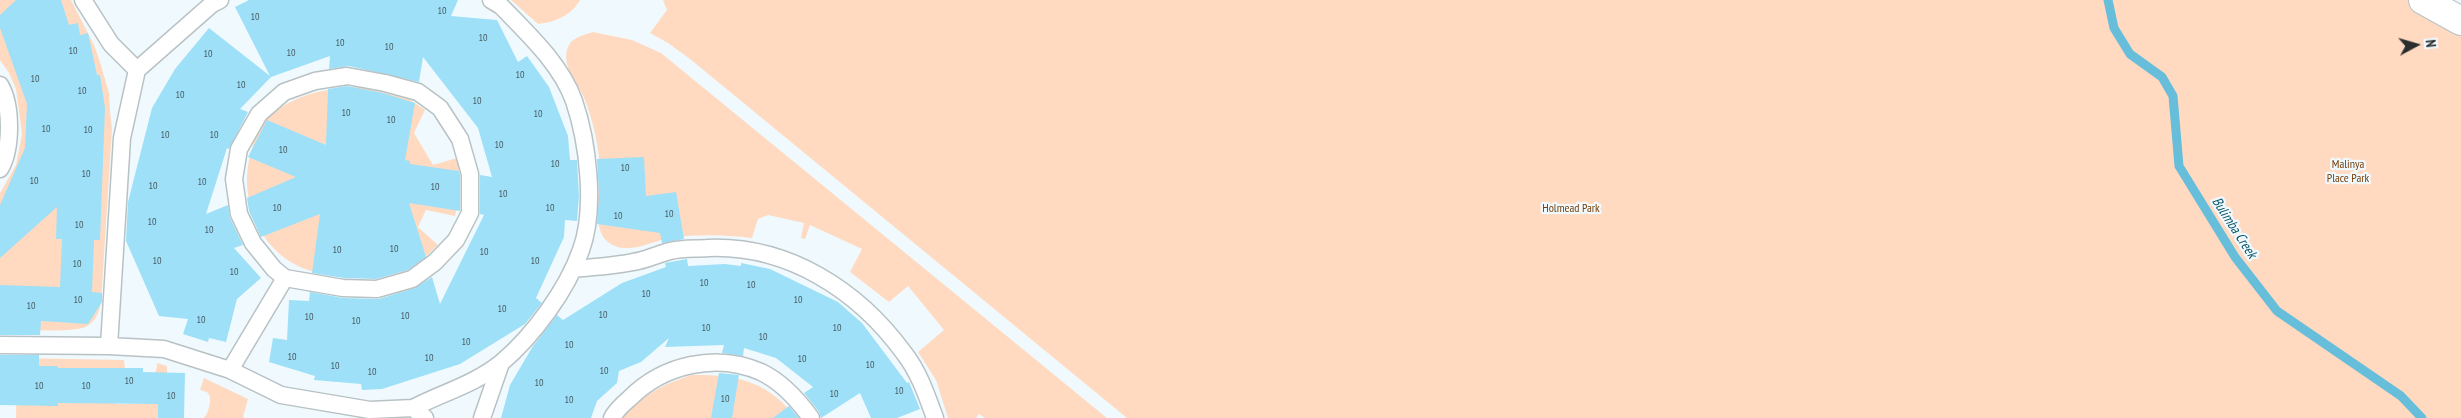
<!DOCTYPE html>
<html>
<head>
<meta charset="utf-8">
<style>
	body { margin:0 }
	#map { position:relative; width:2461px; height:418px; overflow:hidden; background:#f0fafe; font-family:"PT Sans Narrow",sans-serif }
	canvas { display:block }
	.north { position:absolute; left:2391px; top:20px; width:50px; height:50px; -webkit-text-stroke:4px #f0fafe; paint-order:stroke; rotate:84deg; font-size:14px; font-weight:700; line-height:20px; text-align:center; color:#2a2e2f }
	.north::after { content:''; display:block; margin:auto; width:18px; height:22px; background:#2a2e2f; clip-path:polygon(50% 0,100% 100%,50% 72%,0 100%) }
</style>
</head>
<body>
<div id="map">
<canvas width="2461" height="418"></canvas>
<div class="north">N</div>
</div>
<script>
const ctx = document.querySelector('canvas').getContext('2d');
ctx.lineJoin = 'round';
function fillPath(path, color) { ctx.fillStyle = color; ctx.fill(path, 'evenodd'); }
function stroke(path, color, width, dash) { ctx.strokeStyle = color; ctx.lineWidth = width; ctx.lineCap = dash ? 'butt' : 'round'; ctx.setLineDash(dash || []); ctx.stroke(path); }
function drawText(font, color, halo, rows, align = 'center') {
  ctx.font = font + ' "PT Sans Narrow",sans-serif'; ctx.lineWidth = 4.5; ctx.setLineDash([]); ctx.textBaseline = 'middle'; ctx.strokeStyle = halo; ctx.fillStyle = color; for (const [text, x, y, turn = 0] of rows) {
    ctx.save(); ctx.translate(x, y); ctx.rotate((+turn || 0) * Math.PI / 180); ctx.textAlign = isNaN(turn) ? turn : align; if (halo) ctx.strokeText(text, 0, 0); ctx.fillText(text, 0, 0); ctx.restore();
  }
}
fillPath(new Path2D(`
	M0,0H71L94,45L100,62L109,93L110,111L112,128L101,303C99,312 96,321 87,326C74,334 18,329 0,329V193L16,165L22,134L16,89L9,73L0,60Z
	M511,0H580C571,16 555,22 538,24Z
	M663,0H2408L2420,12L2461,33V418H1127L690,59L668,43L650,33L667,10Z
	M593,32L632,40L661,53L1107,418H985L979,414L976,418H948L936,380L918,352L944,330L908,286L889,302L850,272L862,249L810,225L805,239L801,238L804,223L768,215L758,219L752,238C725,235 697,234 669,238C655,241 639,249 625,248C619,248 613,246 608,242C591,229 600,190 600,170C599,147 593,121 585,100C579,84 560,66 568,47C572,37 584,35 593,32Z
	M362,87L409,99L425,110L414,133L433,165L457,158C461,178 461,196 455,216L426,210L418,227L438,245C432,250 427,257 420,260C410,265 384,266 372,268C358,270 340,275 327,274C266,268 234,203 252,149C255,137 260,124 270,116C296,93 328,88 362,87Z
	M17,358L124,360L125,368L115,369L116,404H142C144,389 157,379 157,363L167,366V373H159L158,418H16Z
	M692,375C735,374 769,381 796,418H622C644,394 661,385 692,375Z
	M204,378L248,399L243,417L245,418H204C208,414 213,398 208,393C207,392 201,390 200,390Z`), '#ffdac1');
stroke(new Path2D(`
	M2108,0L2114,28L2130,54L2162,77L2173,96L2179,166L2235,257L2277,311L2401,396L2422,418`), '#67bedb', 9);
fillPath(new Path2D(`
	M16,0H61L69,25L78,23L80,35L88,33L97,75H100L105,108L100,240H94L92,292L102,293V302L88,324L41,321L40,335H0V285L60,287L62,239H56L57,207L0,258V205L25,148L27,104L0,28V15Z
	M249,0H458L451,16L497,20L518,62L527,56L549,87L568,136L570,160H577L579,196L577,221L565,220L564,237L536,298L542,303L525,324L460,364L382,389L362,390L361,384L314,380L315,376L269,362L273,338L287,340L289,300L309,301L310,292L343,298L379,299L415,288L432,277L440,304L484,215L480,214V175L492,177L478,128L423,57L419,82L349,66L329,69L330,56L271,77L240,109L248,112L229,149L227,148L206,214L228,205L230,218L243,245L234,248L261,278L237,299L226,342L209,338L208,342L183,334L188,319L159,316L126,241L128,202L152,108L175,69L209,28L270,76L235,7Z
	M347,86L383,93L415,103L405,160L410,161V164L459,171L460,175V211L409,203L426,257L408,270L376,279L344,278L312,273L320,214L261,237L249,211L247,198L296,177L248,157L267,120L326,145L328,89Z
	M644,157L646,196L676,192L684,239L662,243L660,233L597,224L599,195L597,159Z
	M687,259L688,266L725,264L741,266V263L770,269L838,302L862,323L907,383L909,382L920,409L897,418H871L860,393L821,418L819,412L804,393L813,387L776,358L744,348L743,356L722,353L724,345L665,347L669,338L641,362L619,371L617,383L597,401L591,418H501L510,385L533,346L557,315L563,320L622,283L666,267L665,263Z
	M0,355H39V366H58V368H143V372L185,373L184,418H158V404L58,403V406L0,405Z
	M719,373L739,375L732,418H711Z
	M789,406L799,418H773Z`), '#9de0f7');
const service = new Path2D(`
	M83,0L111,44L137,70
	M347,76L385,83L418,92L440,108L460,139L470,174V213L456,240L435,262L412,279L377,289L343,288L285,278L274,269L253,243L239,214L234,179L239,149L259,114L284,92L315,81Z
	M0,85C12,105 12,149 0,169
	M573,269C593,267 614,266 633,262C646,260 658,254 670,251C682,248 696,249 708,248C788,245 858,290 904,353C919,372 927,396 935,418
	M0,345L109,346L164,349L230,370L281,395L370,410L413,408L425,418
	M109,346L122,138L137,70L212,4L220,0
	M230,370L285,278
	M413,408C442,393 475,384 501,363C533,336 567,290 581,250C596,209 588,142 574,101C561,64 527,33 501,6L491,0
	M482,418L501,363
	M612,418C616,410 623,404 630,398C663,365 716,352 761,372C782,382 798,400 811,418`);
const minor = new Path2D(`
	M2423,0L2461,21`);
stroke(service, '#b8c2c5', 19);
stroke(minor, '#b8c2c5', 30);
stroke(service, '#fff', 16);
stroke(minor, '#fff', 28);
drawText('10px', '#475a61', null, [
	["10",442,11],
	["10",255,17],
	["10",483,38],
	["10",340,43],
	["10",389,47],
	["10",73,51],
	["10",291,53],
	["10",208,54],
	["10",520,75],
	["10",35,79],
	["10",241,85],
	["10",82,91],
	["10",180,95],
	["10",477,101],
	["10",346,113],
	["10",538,114],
	["10",391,120],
	["10",46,129],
	["10",88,130],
	["10",165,135],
	["10",214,135],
	["10",499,145],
	["10",283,150],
	["10",555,164],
	["10",625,168],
	["10",86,174],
	["10",34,181],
	["10",202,182],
	["10",153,186],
	["10",435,187],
	["10",503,194],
	["10",277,208],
	["10",550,208],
	["10",669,214],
	["10",618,216],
	["10",152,222],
	["10",79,225],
	["10",209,230],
	["10",394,249],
	["10",337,250],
	["10",484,252],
	["10",157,261],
	["10",535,261],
	["10",77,264],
	["10",234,272],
	["10",704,283],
	["10",751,285],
	["10",646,294],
	["10",78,300],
	["10",798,300],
	["10",31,306],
	["10",502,309],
	["10",603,315],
	["10",405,316],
	["10",309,317],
	["10",201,320],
	["10",356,321],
	["10",706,328],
	["10",837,328],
	["10",763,337],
	["10",466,342],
	["10",569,345],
	["10",292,357],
	["10",429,358],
	["10",802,359],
	["10",870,365],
	["10",335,366],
	["10",604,371],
	["10",372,372],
	["10",129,381],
	["10",539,383],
	["10",39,386],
	["10",86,386],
	["10",899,391],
	["10",834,394],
	["10",171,396],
	["10",725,399],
	["10",569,400]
]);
drawText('12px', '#753d07', '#f0fafe', [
	["Malinya",2348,165],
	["Place Park",2348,179],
	["Holmead Park",1571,209]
]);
drawText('italic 14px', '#0c576b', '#f0fafe', [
	["Bulimba Creek",2234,228,57]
]);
</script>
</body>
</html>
